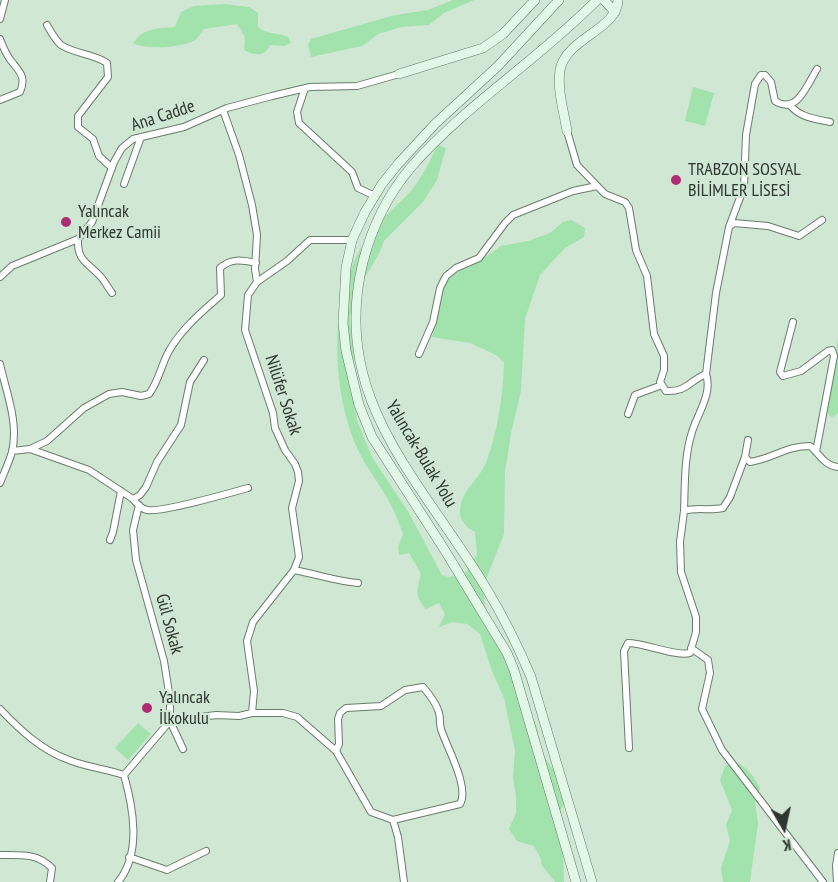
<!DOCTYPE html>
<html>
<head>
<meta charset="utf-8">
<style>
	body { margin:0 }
	#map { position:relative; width:838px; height:882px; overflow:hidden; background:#d0e7d3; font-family:"PT Sans Narrow",sans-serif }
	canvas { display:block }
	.north { position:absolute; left:754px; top:798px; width:60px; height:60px; -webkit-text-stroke:4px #d0e7d3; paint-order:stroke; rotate:171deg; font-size:16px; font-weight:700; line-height:24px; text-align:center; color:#2d362f }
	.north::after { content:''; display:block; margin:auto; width:21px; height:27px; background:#2d362f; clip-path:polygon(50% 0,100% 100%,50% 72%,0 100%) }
</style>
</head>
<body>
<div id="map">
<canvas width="838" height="882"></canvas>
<div class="north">K</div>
</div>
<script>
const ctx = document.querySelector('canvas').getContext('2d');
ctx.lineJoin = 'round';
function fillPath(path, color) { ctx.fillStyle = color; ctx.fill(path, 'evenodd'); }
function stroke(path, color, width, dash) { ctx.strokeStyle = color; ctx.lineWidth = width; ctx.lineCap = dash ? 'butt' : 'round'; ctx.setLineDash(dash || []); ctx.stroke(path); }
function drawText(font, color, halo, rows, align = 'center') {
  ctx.font = font + ' "PT Sans Narrow",sans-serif'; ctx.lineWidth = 4.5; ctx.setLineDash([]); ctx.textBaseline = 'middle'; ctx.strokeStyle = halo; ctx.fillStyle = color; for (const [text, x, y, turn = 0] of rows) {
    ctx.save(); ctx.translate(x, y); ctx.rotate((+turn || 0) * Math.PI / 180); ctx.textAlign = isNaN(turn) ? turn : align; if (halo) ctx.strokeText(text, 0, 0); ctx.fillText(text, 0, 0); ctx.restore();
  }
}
fillPath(new Path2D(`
	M453,0H474L444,13L429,25L401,27L378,34L362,46L311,57L308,45L311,39L395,15L428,10Z
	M224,4L249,7L258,13V27C266,35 278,32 288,37L291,43L284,46L270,45C265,57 255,56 244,50L245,37L237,24L204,29C202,32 198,38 195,40C182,48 146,50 133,43C145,27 157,29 175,27L181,12L194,6Z
	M693,87L714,93L705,126L685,121Z
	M438,145L446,148L437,180L423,202L384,241L380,252L364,279L350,317L354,362L352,389L357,420L372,457L409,513L442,575L449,577L466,572L477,554L475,532C468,528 459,521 460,511C461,490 478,481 486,463C498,431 503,395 504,362L496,355L470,343L432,337L442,288L449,277L480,261L501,246L528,241L550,233L563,222L571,220L585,228L584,237L565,248L540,275L525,319L521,391L511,433L505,472L504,534L483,587L485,606L512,663L518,686L537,727L541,752L564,785L566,801L556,818L563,853L564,882H555L541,864V859L534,846L517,841L509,829L516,813V796L513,778L515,751L504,698L492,671L480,634L467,624L453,622L439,627L445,614L439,603L426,609C414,596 417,590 421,574L409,553L399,555L398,547L403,534C399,524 396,514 391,505C381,486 367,469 358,450C331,390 328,300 364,243C376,223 394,209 410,192C422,178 429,162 438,145Z
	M838,338V413L832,418L828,414V405Z
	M138,723L151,734L128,760L115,748Z
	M736,762C748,768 754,776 760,788L755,803L758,823L750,882H723L721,868L730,841L726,825L732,810L720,780L725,766Z`), '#a2e3ad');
const street = new Path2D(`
	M0,19L5,0
	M47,25C51,32 55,40 61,45C75,54 94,54 107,63L108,77L78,116V127L93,139L99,156L112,168
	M0,39C3,47 6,55 12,62C21,73 26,78 20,92L0,100
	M305,88L297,112L299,123L352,172L358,188L375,196
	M790,105C799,117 815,119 830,122
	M223,110L239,155L252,205L257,235L255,269L257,282L248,295L245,330L273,413L275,428L285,450L295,464L298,472L299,481L292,508L299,557L294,570L253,622L247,641L254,691L252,713
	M567,131L577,165L605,194L625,202L629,208L636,250L647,276L654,334L664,356V370L660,382L666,391C687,392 689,381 706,374C713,393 697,415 692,432C684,457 685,485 684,511
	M124,184L141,137
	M729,227L744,187L746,135L755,84L761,75H765L771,82L775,101C797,115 807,85 817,69
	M78,239C77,261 87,262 100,276C105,281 108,288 112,293
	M0,277L12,266L78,239L92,222L114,162L122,148L133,139L184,127L227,108L272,96L310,87L357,86L399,74
	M257,282L287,261L310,240H352
	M793,322L780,372L783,376L801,371L828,351L832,350L834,356L816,452
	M419,354L433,322L440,288L446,276L456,268L479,258L505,223L513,215L573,191L597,186
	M0,364C6,392 19,422 12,452C9,462 4,473 0,483
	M706,374L716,293L729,227L734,223L768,226L799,236L822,220
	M628,414L635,395L662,385
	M748,440L745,457L750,462C774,458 786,446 810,446C820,454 823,465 838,467
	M30,449L89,470L133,499C136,503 142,509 147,510C162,513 229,493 248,488
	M12,451L30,449L47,441L84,408L109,394L122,392L141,396L149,394C159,381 161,365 169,351C182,328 202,312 221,295L220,268C231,258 242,260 256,263
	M133,499L140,495L146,487L157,462L181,425L190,382L204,360
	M139,505L133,530L136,560L164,661L170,699V721L183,749
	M110,540L113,532L121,491
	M294,570C316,574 336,581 358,583
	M691,648L708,660L710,673L702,709L722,750L823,882
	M0,709C20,730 41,750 69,760C86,767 106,769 124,775C133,807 142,853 118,882
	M629,748L624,651L628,643C644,643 678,657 690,653L696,632V617L681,572L680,542L684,511C696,507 709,511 723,508L730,497L745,457
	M124,775L170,721L216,715L239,716L252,713H283L297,717L336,751L371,812L393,820L460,804C470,787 446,746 441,729C439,723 441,716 438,710C435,701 429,694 423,687L405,690L381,706L346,708L340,713L338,719L339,744L336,751
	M393,820L398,837L404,882
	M0,855C21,855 37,853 52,868L50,882
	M129,857L167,870L206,851
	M837,882L836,866L838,853`);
const secondary = new Path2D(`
	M559,0L498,66L435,124L398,164L382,184L365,212L352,240L346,268L343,323L346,351L359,405L372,437L444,549L507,653L514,670L576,882
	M604,0L615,12
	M399,74L483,48L503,34L535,0
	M567,131C564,112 557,90 560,70C566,38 617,30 618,0
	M592,882L531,677C518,646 503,616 486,588C422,481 329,399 363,262C372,227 388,194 412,166C467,104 539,59 597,0`);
stroke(street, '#687d6b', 8);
stroke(secondary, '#687d6b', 10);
stroke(street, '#fff', 6);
stroke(secondary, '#e2f7e6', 9);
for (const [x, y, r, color] of [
	[676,180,6,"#af2c75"],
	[66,222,6,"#af2c75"],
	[147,708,6,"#af2c75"]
]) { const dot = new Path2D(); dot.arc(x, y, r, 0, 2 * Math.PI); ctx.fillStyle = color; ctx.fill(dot); stroke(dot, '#d0e7d3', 2); }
drawText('18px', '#2d362f', '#d0e7d3', [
	["Ana Cadde",163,116,-18],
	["Nilüfer Sokak",283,395,72],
	["Yalıncak-Bulak Yolu",421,454,59],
	["Gül Sokak",169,624,75]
]);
drawText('18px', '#2d362f', '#d0e7d3', [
	["TRABZON SOSYAL",688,170],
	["BİLİMLER LİSESİ",688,191],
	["Yalıncak",78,212],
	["Merkez Camii",78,233],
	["Yalıncak",159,698],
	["İlkokulu",159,719]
], 'left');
</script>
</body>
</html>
